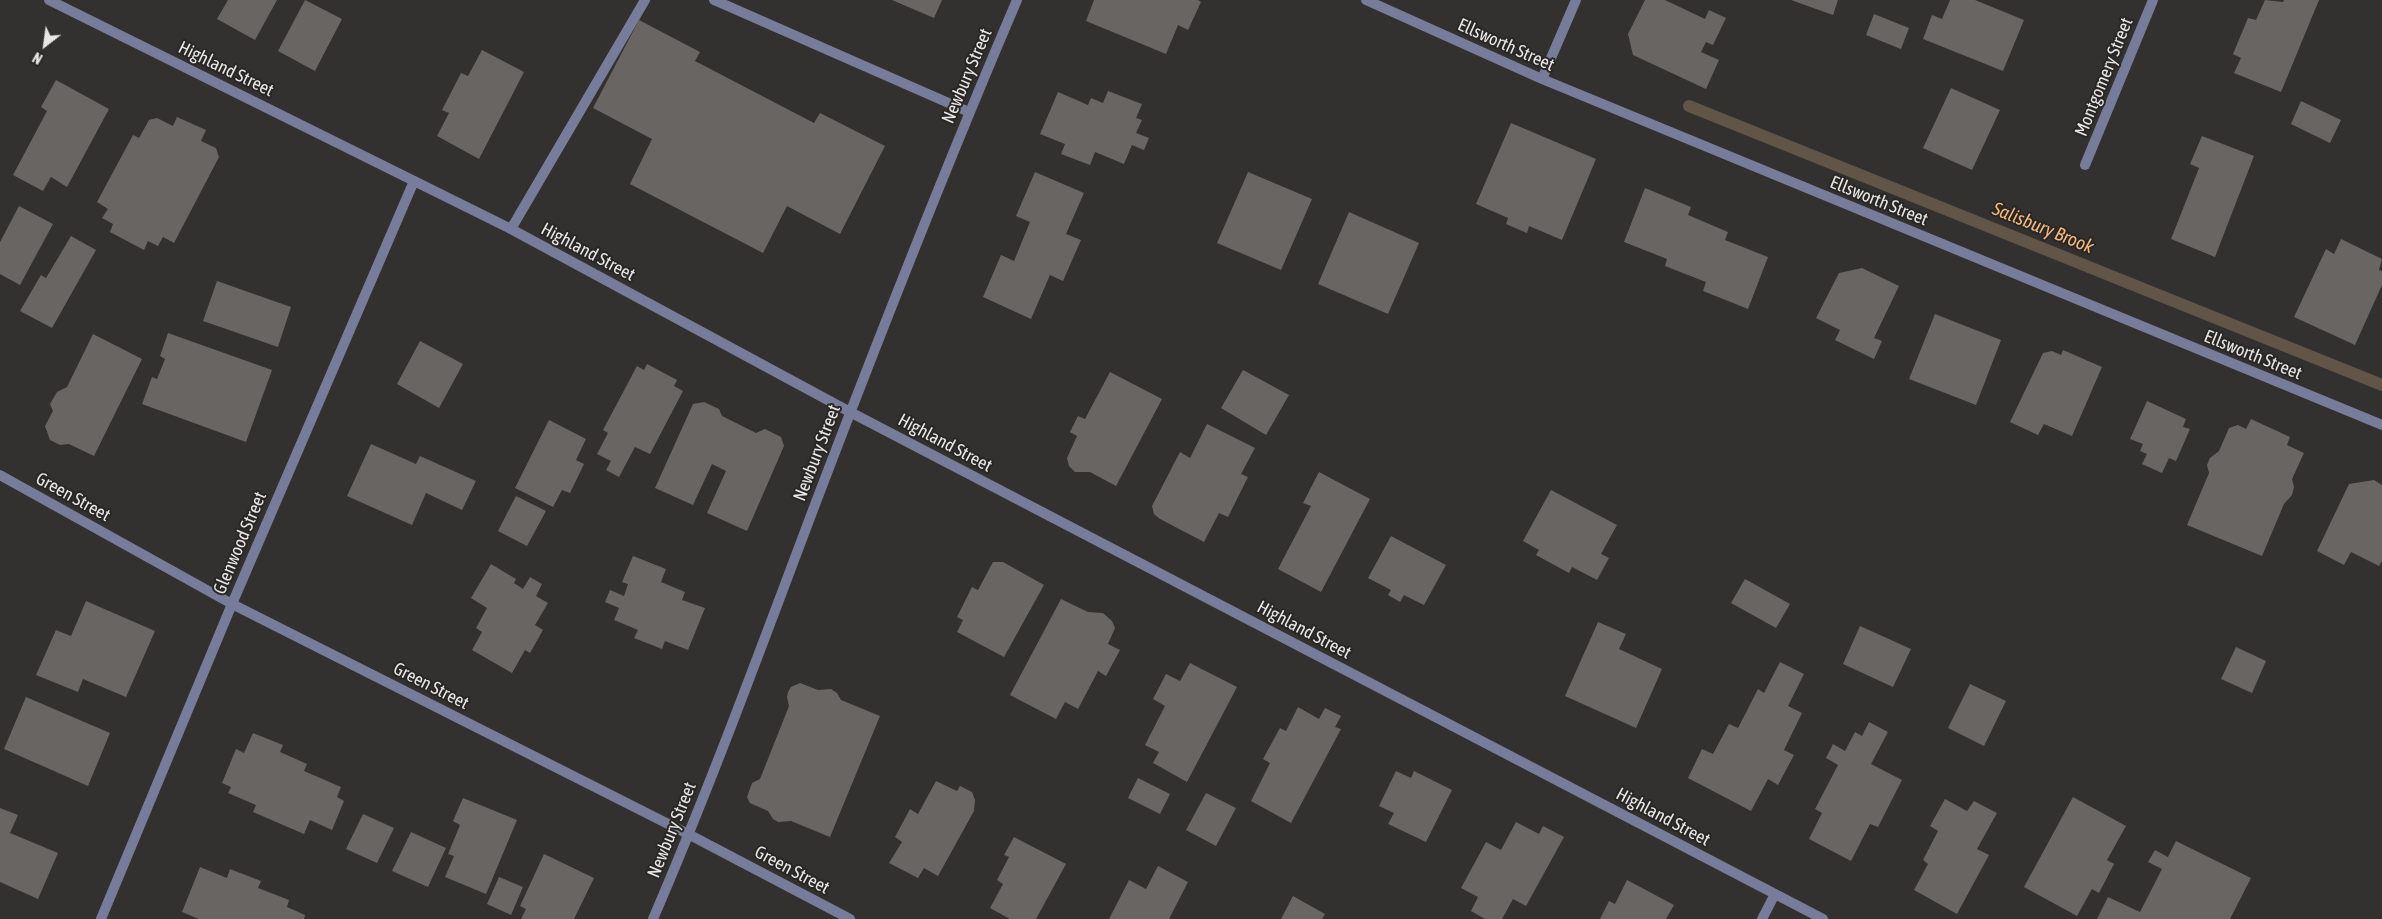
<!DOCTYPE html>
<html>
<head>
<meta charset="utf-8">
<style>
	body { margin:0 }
	#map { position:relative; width:2382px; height:919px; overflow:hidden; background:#33312f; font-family:"Asap Condensed",sans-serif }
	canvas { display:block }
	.north { position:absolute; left:20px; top:20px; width:50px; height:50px; -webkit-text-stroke:4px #292725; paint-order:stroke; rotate:210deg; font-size:14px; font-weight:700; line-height:20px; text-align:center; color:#e8e7e5 }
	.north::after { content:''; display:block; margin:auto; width:18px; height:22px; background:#e8e7e5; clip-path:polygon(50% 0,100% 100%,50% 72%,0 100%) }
</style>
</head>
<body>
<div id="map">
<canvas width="2382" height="919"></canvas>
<div class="north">N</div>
</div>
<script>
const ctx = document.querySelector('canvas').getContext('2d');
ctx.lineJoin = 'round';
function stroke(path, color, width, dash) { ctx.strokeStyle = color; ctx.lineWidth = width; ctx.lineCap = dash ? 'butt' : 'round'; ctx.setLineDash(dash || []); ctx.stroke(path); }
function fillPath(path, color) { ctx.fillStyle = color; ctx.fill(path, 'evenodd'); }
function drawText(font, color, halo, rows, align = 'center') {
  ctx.font = font + ' "Asap Condensed",sans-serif'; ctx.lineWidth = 4; ctx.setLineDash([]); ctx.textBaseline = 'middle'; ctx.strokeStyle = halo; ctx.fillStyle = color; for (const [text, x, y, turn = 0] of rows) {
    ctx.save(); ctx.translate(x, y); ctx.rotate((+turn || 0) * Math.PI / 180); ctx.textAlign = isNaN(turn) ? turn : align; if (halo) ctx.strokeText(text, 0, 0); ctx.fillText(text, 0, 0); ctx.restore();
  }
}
stroke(new Path2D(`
	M1689,106L2382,385`), '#615548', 12);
fillPath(new Path2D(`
	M228,0H277L255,40L217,19Z
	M305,0L342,19L315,71L278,51Z
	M892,0H942L934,18Z
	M1094,0H1198L1201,2L1188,30L1178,25L1166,54L1086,21Z
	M1645,0H1665L1705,19L1709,10L1726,18L1713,45L1706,42L1701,52L1719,60L1706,89L1633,55L1628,34Z
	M1791,0H1838L1833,15Z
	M1950,0H1975L2024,20L2003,71L1923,39L1932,15L1942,19Z
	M2265,0L2283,2L2284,0H2319L2281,92L2234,73L2241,58L2233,54L2248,18L2256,20Z
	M1874,14L1909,28L1901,49L1866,35Z
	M639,20L700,52L695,61L814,123L820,113L885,146L840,234L787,206L763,253L630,184L652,139L593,108Z
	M482,50L524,72L479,159L437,136L449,113L442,110L461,73L468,76Z
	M56,80L109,109L67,187L51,177L43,191L13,175L47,111L41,107Z
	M1951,88L2000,110L1972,170L1923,148Z
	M1108,91L1142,104L1136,118L1142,120L1136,133L1149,138L1144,150L1132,145L1124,164L1095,152L1090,165L1061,154L1065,144L1040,134L1058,92L1088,105L1091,98L1103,103Z
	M2301,101L2341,120L2330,143L2291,124Z
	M177,117L206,130L201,141L216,148L219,157L174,243L163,237L158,246L148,241L144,250L110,232L113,224L102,218L108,209L97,202L133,135L139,138L149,120L157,118L173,126Z
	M1511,123L1596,159L1562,240L1529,226L1527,233L1506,224L1508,218L1476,204Z
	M2202,136L2254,156L2215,257L2171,239L2199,168L2190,164Z
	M1035,172L1084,193L1066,234L1081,240L1063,281L1050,275L1031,319L983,297L1001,255L1014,261L1030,222L1016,216Z
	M1248,172L1312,199L1281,270L1217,243Z
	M1645,188L1691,207L1688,215L1728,232L1725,240L1768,257L1748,309L1703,291L1706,282L1665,266L1667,259L1624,242Z
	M19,206L53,224L20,285L0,274V242Z
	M1349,212L1419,243L1388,314L1318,284Z
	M71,236L96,250L52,328L20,311L41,275L46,278Z
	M2341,239L2382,259L2379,270L2382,271V285L2355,345L2294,317L2326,249L2334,254Z
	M1862,268L1899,286L1874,338L1882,341L1874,359L1835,340L1840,330L1816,318L1839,273Z
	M217,281L291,307L278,347L203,321Z
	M1935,314L2001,340L1976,405L1909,379Z
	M168,333L272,370L246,442L142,404L152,377L157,379L165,359L160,356Z
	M93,334L142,359L94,456L69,444L60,445L50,440L45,426L53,411L50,404L57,392L67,387Z
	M420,341L463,364L439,408L397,384Z
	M2063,350L2102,367L2072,436L2044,424L2038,435L2010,422L2043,353L2052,351L2061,355Z
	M647,364L677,380L674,386L683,391L650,454L635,447L619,477L606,470L611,461L597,454L608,433L603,430L637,366L644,370Z
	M1243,370L1289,395L1266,435L1221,408Z
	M1110,372L1162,399L1116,486L1090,472H1075L1069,466L1067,458L1077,436L1070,432L1078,416L1085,419Z
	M2147,401L2186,419L2183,427L2190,429L2176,461L2169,458L2162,473L2142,464L2147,454L2140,451L2143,444L2130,439Z
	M704,402L719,409L722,416L756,433L765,429L781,437L784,446L747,531L707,513L726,471L712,464L693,505L655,488L693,404Z
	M2251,419L2290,437L2287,445L2304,453L2292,479L2294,487L2292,495L2284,504L2262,556L2187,525L2209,473L2207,465L2210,458L2219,451L2229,428L2238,425L2246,429Z
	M549,420L586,439L576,460L584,464L570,493L562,490L553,507L515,488Z
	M1207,424L1255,448L1241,474L1248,477L1228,517L1219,513L1204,542L1160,519L1154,514L1152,506L1180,452L1190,458Z
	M371,444L416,464L420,456L476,481L462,510L426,493L412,525L347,496Z
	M1319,472L1370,499L1321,592L1278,569L1311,506L1303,503Z
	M2374,480L2382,485V561L2379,566L2351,552L2344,565L2317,551L2349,484Z
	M1551,490L1617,525L1601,554L1609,558L1597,580L1572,567L1569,573L1536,555L1539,550L1523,541Z
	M516,496L546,511L527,546L498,531Z
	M1391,536L1446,565L1424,605L1404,595L1400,602L1388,595L1391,590L1368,578Z
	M633,556L666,569L661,582L685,592L682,600L705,608L688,650L665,641L662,649L634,638L638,630L614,620L619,608L605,602L610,590L624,596L628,584L622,582Z
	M993,562H1003L1044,585L1004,657L957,632L963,620L957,617L972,587L978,590Z
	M491,564L516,579L514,583L523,589L530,577L542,584L536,596L548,603L535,625L543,630L530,653L525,650L512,673L472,650L482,632L476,628L487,608L471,598Z
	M1745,579L1790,604L1776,628L1731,603Z
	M1061,599L1088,612L1103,613L1112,621L1115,628L1108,644L1120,650L1106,676L1098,671L1078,709L1065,702L1056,719L1010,695Z
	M86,601L155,631L126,697L83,679L78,692L36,675L56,630L71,636Z
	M1598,622L1626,634L1619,649L1662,669L1636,728L1565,696Z
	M1860,626L1911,649L1893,687L1843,664Z
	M2236,647L2266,661L2252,693L2221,679Z
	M1780,662L1804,674L1788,706L1802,713L1784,750L1794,755L1778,785L1768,779L1751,811L1688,778L1702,749L1713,754L1729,724L1738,728L1758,689L1764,693Z
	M1190,663L1237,687L1187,782L1153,763L1159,752L1145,745L1165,706L1153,699L1166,674L1180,681Z
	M800,683L818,690L831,689L837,693L841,700L880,716L830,837L791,821L778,822L773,819L768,811L750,803L747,797L752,783L760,779L789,706L787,697L788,692L791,687Z
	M1970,684L2006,701L1984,746L1948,728Z
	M26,697L110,733L88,786L4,749Z
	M1298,707L1319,719L1325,708L1341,716L1335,727L1341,729L1291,823L1251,801L1270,763L1263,759L1280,728L1286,731Z
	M1869,722L1888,732L1871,764L1902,780L1878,827L1870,824L1851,861L1809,839L1822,813L1815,809L1838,765L1826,758L1833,744L1845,751L1855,732L1862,736Z
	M253,733L283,745L280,752L307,764L304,771L341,787L337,797L344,801L332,830L310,820L304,834L253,812L256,805L228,793L231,787L222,783L236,749L244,753Z
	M1396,771L1411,778L1414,771L1452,790L1426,842L1388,824L1394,813L1379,806Z
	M1138,778L1170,794L1160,814L1128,798Z
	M936,781L957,791L960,786L972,792L975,800L974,811L938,876L924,868L918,878L889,863L902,842L895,837L910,809L918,814Z
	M1206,793L1236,808L1216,846L1186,830Z
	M2073,797L2126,826L2107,860L2114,864L2099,893L2092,889L2077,916L2024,887Z
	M463,798L517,820L486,894L445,877L454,856L448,854L460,825L453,821Z
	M1945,799L1967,811L1974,801L1997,813L1977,849L1989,855L1957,914L1914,890L1928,864L1923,860L1938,831L1930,826Z
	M0,808L18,815L10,833L58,853L38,899L0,882Z
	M363,814L394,828L377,863L346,849Z
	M1516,822L1539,834L1543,826L1564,837L1526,906L1513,899L1502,919H1485L1471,911L1478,897L1461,888L1486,842L1501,850Z
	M411,832L446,848L428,887L392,871Z
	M1014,837L1066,864L1036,919H1010L990,908L1003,884L997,880L1009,857L1004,855Z
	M2176,841L2251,878L2230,919H2097L2108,897L2140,912L2162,869L2148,862L2155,850L2168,857Z
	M544,854L594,878L574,919H521L526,909L520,906Z
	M1158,866L1188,882L1169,919H1109L1129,880L1146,889Z
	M200,867L227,878L230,869L261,881L258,888L289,900L287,907L305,915L304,919H199L182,912Z
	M499,877L523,887L511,915L487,904Z
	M1627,880L1674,905L1666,919H1600L1609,901L1615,904Z
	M1293,896L1325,914L1322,919H1281Z`), '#686563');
stroke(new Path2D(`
	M714,0L969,112
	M511,229L645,0`), '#767c99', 10);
stroke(new Path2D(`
	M49,0L511,229L850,412L1823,919
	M1366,0L1542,79L2382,425
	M1542,79L1576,0
	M2085,165L2153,0
	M0,475L232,604L690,835L850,919
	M101,919L232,604L414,181
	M653,919C712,782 763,642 816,502C880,334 946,166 1017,0
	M1762,919L1775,894`), '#767c99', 10);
drawText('18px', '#e8e7e5', '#292725', [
	["Ellsworth Street",1506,45,24],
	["Highland Street",226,69,26],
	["Newbury Street",967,76,-67],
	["Montgomery Street",2104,77,-68],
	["Ellsworth Street",1879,201,22],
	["Highland Street",588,252,28],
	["Ellsworth Street",2253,355,22],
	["Highland Street",945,443,28],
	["Newbury Street",817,453,-69],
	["Green Street",73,497,29],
	["Glenwood Street",240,543,-67],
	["Highland Street",1304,630,28],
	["Green Street",431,686,27],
	["Highland Street",1663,817,28],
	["Newbury Street",672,830,-68],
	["Green Street",792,870,28]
]);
drawText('italic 19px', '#f5b97c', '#292725', [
	["Salisbury Brook",2043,228,22]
]);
</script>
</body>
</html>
